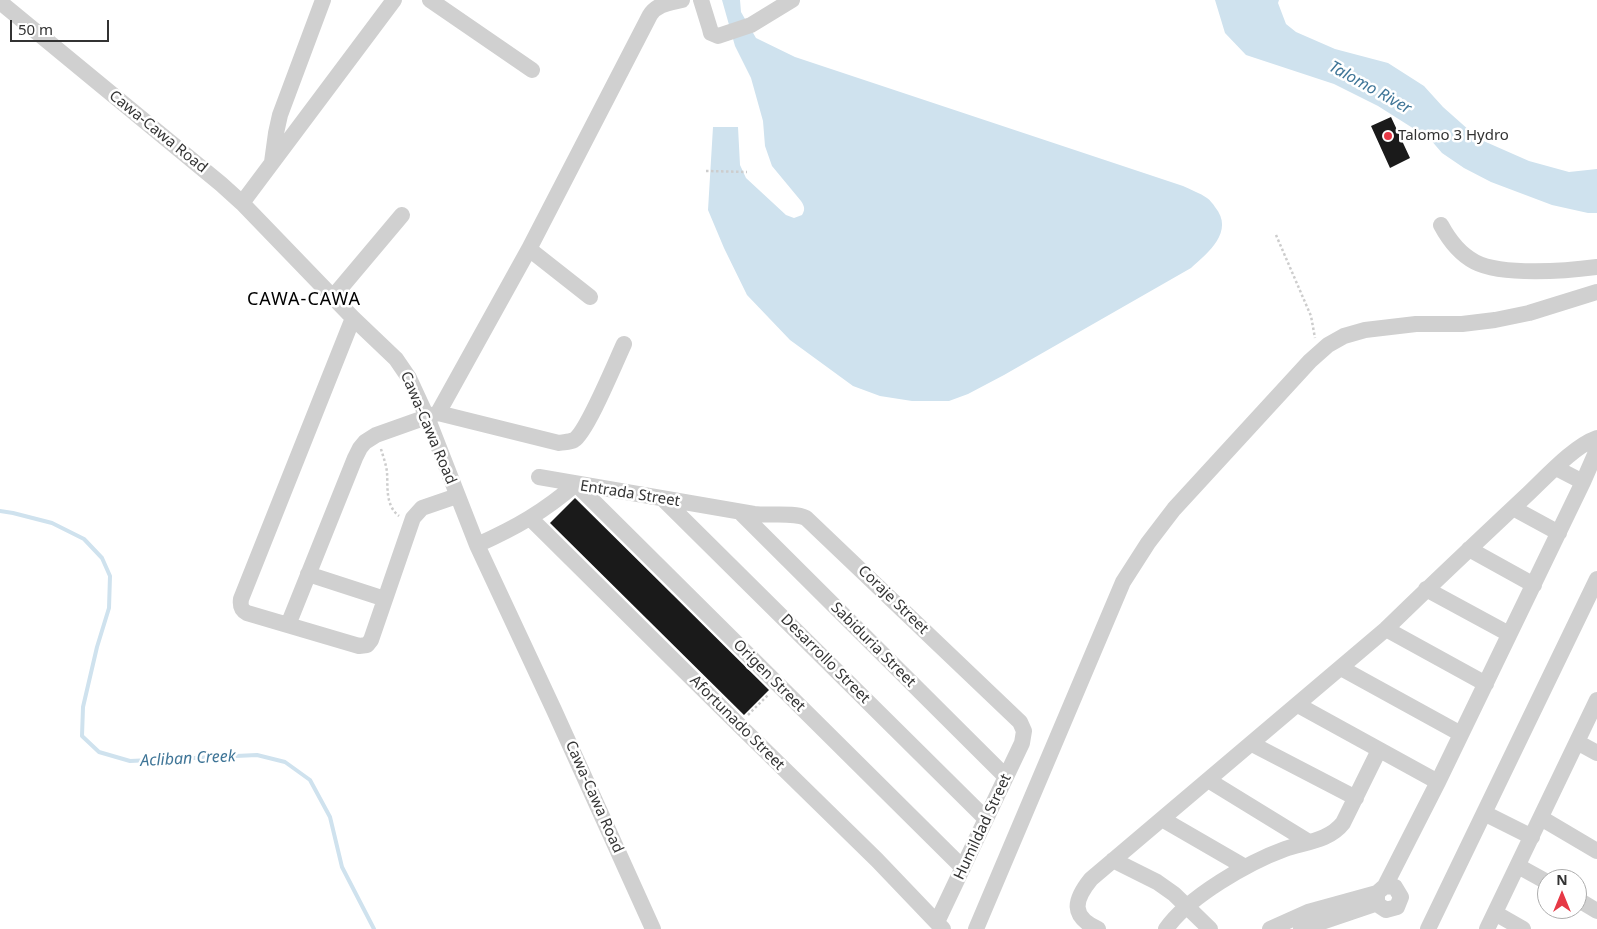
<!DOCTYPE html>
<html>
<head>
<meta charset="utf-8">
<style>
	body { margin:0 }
	#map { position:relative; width:1597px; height:929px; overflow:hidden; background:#fff; font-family:"Noto Sans",sans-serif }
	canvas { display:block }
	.north { position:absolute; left:1537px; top:869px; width:50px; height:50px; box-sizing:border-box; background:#fff; border:1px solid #adadad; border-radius:50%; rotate:0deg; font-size:14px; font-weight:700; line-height:20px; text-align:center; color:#333 }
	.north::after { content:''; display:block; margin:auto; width:18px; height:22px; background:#e63946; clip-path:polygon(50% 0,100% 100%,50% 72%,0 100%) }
	.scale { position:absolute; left:10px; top:20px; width:99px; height:22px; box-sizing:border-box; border:2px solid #333; border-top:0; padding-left:6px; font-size:15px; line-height:18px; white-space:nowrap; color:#333; -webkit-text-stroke:4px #fff; paint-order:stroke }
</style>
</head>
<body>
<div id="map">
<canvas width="1597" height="929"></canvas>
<div class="north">N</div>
<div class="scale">50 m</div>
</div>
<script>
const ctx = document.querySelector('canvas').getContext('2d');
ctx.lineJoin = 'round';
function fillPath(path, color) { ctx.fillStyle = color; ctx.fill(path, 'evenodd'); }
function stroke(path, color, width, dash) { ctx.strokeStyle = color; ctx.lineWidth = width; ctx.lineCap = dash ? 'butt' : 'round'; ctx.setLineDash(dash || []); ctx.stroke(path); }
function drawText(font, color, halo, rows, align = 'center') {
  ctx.font = font + ' "Noto Sans",sans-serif'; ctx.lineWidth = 5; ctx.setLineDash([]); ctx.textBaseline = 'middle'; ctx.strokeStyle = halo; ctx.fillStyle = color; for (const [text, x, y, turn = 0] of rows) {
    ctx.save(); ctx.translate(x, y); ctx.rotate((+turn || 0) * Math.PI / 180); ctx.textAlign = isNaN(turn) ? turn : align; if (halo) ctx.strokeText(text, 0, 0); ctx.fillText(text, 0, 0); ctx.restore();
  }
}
fillPath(new Path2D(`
	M722,0H740L741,12L756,38L795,57L1183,186C1191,190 1200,193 1207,198C1210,200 1213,204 1215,207C1235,231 1208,253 1191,268L1004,375L968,394L949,401H912L880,396L853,386L790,340L747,295L724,248L708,210L713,127H738L740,165L746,178L786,215L794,218L802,215C805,210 805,207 801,201L772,166L765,146L763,121L751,78L735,46Z
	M1215,0H1279L1278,3L1286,24L1296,32L1335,49L1388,63L1424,86L1443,107L1479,139L1529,161L1569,172L1597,169V213H1588L1552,205L1491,182L1464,168L1442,153L1430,139L1378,106L1334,84L1246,55L1225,33Z`), '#cfe2ee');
stroke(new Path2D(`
	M0,511L13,513L52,523L84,539L102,558L110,576L109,608L97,647L83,707L82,736L99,752L130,761L257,755L285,762L310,780L330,817L342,867L374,929`), '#cfe2ee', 4);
fillPath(new Path2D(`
	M1391,117L1410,158L1390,168L1371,126Z
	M575,498L769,690L744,715L550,523Z`), '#1a1a1a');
stroke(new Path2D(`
	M706,171L747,172
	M1276,235L1311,316L1315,338
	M381,449C383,456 386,464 387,472C388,487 385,505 399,516
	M748,715L769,694`), '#cdcdcd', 2.5, [2.5, 2.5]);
stroke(new Path2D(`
	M430,0L532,70
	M701,0L710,29L711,33L718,36L751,25L792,0
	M0,2L221,184L242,203L353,318L396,359L409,378L427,417L477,545L554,710L653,929
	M272,162L276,133L280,115L323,0
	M242,203L394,0
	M1441,225C1449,240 1460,254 1475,262C1502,276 1567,271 1597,267
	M529,249L590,297
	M333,297L402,215
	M353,318L241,599C240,606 241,610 247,613L359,646L367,645L371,640L413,518L422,508L457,496
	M438,413L529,249L650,15C657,4 669,3 682,0
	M1556,468L1583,482
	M539,477L754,514C770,516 793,512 806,518L1020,722L1024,731L1022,743L937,922
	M576,484L963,868
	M663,499L986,819
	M1513,508L1559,533
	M740,512L1006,777
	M531,519L739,725L877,860L943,929
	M477,545C517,527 543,512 576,484
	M1469,549L1534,585
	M308,574L385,599
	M1426,589L1509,634
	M288,625L355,458L360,448L365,442L376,435L438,413L559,443C564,442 570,442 574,440C587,432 616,361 624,344
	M1386,629L1486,684
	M1341,668L1461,734
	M1298,705L1438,782
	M1577,742L1597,753
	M1252,744L1356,798
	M1208,780L1309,842
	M1484,813L1532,837
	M1541,818L1597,851
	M1162,819L1245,867
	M1113,860L1157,882L1174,894L1210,929
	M1518,866L1547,882
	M1577,899L1597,911
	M1377,904V893L1385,886L1438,782L1583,482L1597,450
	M1377,904L1386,910L1397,907L1401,897L1395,887L1385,886
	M1495,913L1523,929
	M976,929L1123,582L1148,543L1174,509L1310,361L1328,345L1344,336L1365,330L1416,324H1462L1495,320L1529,313L1597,292
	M1098,929C1070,916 1074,900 1091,879L1386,629C1433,583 1481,538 1529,493C1547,476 1574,446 1597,438
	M1166,929C1188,897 1249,862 1285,849C1305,842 1329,841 1343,823L1379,750
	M1270,929L1308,912L1377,893
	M1301,929L1375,904
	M1428,929L1597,579
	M1487,929L1597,700`), '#d0d0d0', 16);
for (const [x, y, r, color] of [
	[1388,136,5,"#e63946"]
]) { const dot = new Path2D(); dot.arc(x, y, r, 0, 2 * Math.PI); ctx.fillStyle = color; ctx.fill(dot); stroke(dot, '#fff', 2); }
drawText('15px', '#333', '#fff', [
	["Cawa-Cawa Road",158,132,39],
	["Cawa-Cawa Road",428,428,67],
	["Entrada Street",630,494,9],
	["Coraje Street",893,600,44],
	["Sabiduria Street",873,645,45],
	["Desarrollo Street",825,659,45],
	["Origen Street",769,676,45],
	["Afortunado Street",737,723,45],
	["Cawa-Cawa Road",594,797,66],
	["Humildad Street",983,827,-65]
]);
drawText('15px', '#333', '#fff', [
	["Talomo 3 Hydro",1398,136]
], 'left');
drawText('italic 16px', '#3f7597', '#fff', [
	["Talomo River",1370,88,29],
	["Acliban Creek",188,759,-3]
]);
ctx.letterSpacing = '1px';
drawText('18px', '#000', '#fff', [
	["CAWA-CAWA",304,300]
]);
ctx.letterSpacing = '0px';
</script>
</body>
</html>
